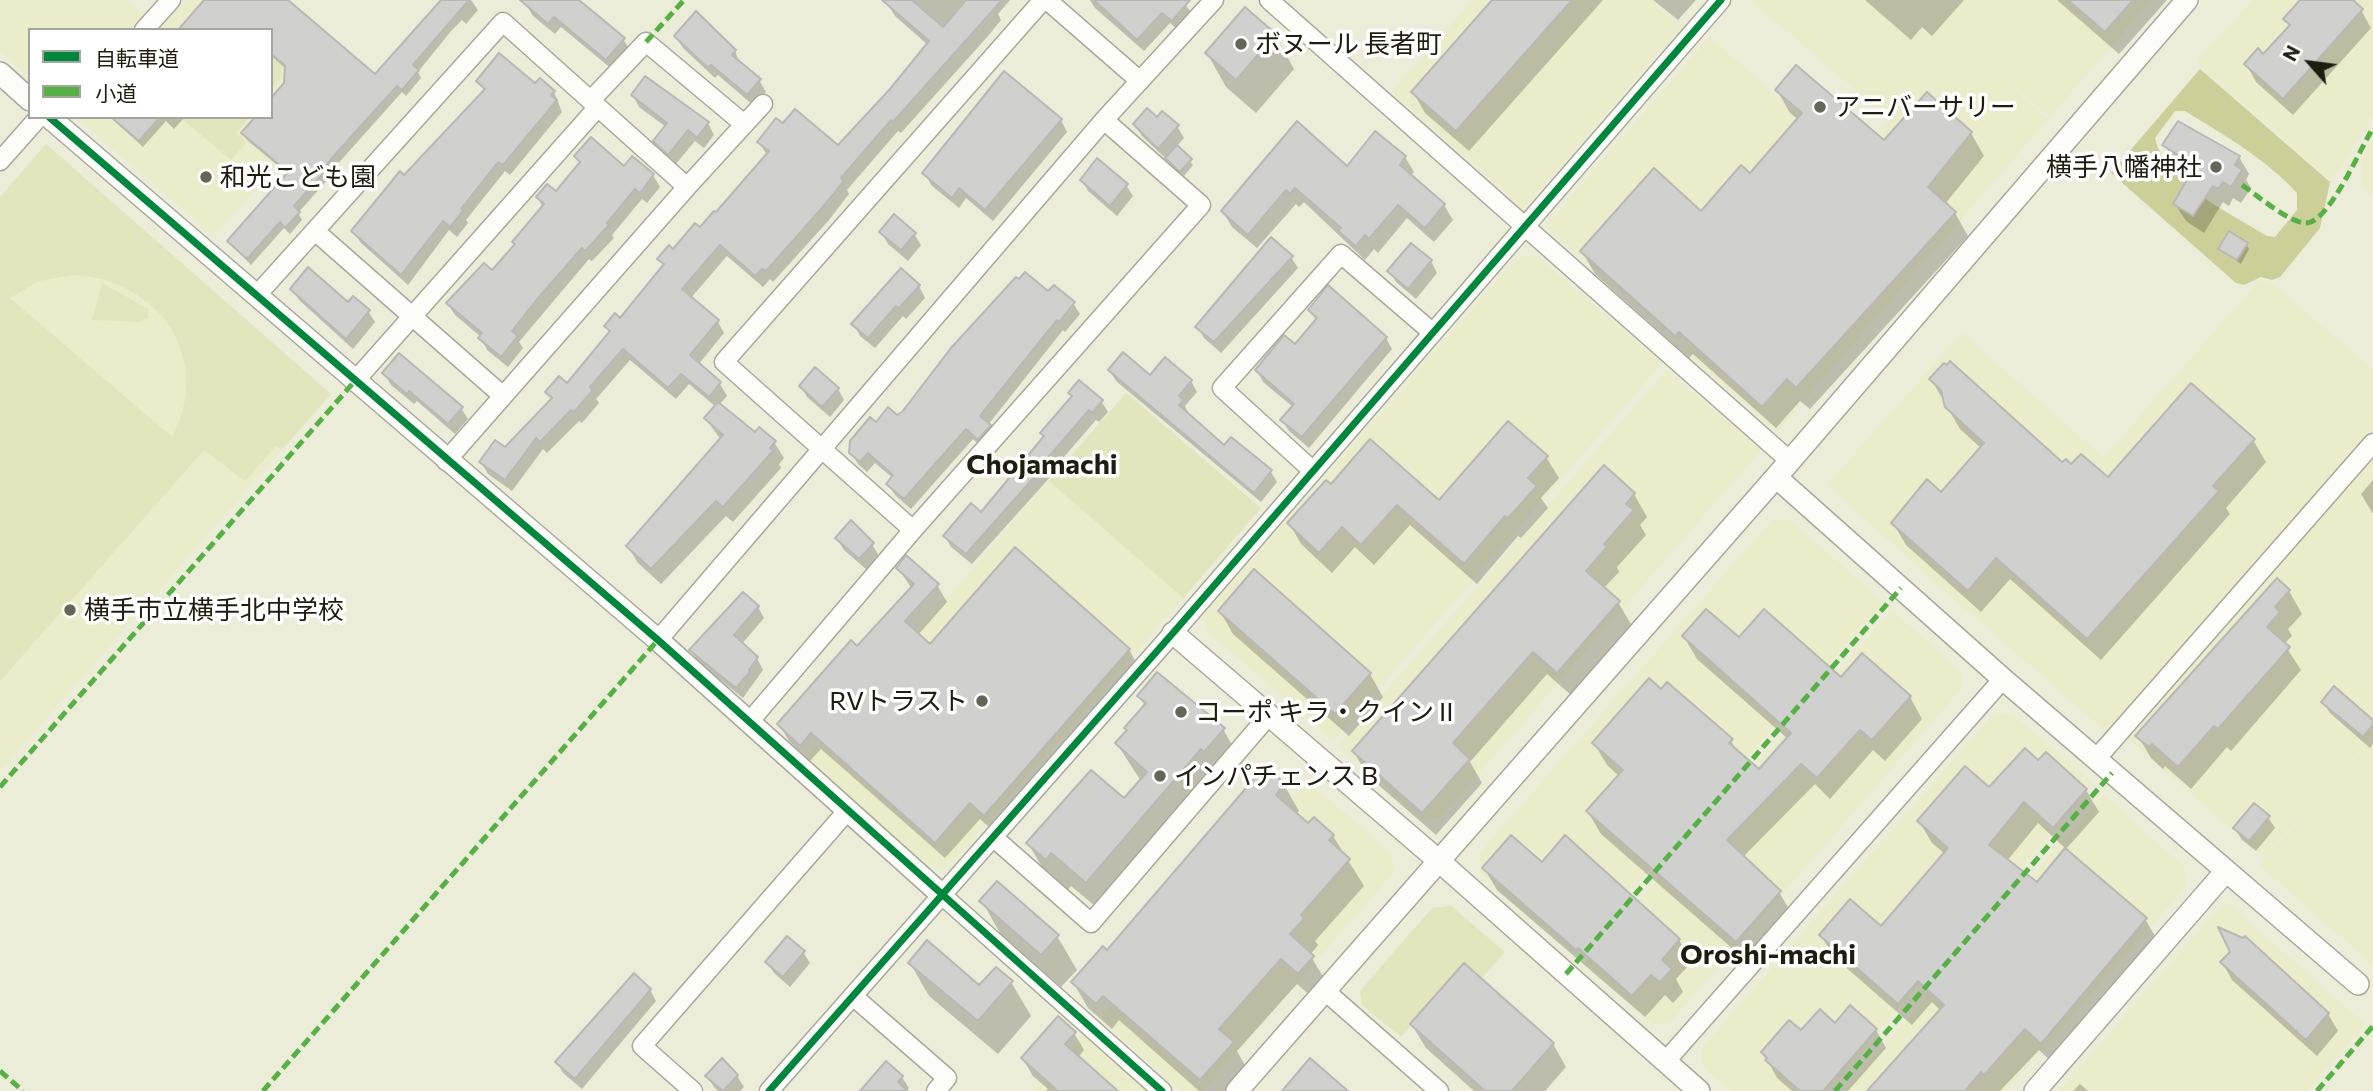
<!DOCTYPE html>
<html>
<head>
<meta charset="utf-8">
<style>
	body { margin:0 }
	#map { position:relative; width:2373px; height:1091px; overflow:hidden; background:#ebedd8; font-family:Commissioner,"Noto Sans JP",sans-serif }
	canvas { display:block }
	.legend { position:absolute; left:28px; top:28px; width:245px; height:91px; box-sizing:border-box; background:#fff; border:2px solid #a5a59f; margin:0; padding:9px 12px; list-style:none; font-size:21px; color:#1d1d10 }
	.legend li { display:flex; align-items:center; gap:14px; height:35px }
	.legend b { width:35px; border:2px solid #a5a59f }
	.north { position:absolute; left:2275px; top:28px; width:70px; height:70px; -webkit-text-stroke:5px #fff; paint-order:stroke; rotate:298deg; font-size:19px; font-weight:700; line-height:28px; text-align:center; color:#1d1d10 }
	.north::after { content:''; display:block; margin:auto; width:24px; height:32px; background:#1d1d10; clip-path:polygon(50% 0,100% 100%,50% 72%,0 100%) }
</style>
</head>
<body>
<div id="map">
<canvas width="2373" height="1091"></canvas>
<ul class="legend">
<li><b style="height:9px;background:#00873e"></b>自転車道</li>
<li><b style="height:9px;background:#55b144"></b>小道</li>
</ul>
<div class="north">N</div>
</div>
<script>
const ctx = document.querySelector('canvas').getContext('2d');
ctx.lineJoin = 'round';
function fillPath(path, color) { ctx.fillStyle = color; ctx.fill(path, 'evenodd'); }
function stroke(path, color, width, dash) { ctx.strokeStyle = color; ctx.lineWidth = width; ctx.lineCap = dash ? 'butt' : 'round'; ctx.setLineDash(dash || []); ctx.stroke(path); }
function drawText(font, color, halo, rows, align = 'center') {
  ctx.font = font + ' Commissioner,"Noto Sans JP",sans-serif'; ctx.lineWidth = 7; ctx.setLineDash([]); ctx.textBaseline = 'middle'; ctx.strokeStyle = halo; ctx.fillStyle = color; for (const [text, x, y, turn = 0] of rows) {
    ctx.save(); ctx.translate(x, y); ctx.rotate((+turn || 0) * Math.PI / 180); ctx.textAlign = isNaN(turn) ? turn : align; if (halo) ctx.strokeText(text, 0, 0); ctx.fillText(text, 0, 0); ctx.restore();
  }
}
fillPath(new Path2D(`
	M0,0H127L161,28L186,0H290L364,66L214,236L76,117H271V30H30V78L0,50Z
	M1473,0H1651L1681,27L1524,208L1392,92Z
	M1751,0H2152L2050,117L1958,40L2048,119L1777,432L1685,351L1889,119Z
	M2253,0H2373V117L2334,178L2329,179L2196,61Z
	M1710,37L1844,156L1679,341L1545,226Z
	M2373,140V195L2363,186L2361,161Z
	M46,144L331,394L0,771V197Z
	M1535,255L1662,363L1333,741L1206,630L1207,623L1201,618L1518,257Z
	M2260,280L2276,287L2373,369V428L2110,730H2104L1968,611Z
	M1962,333L2103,457L1967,611L1827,485Z
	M1667,370L1761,450L1440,818L1424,820L1338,746Z
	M2373,459V736L2264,857L2128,739Z
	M1049,481L1183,598L948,867L928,866L806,759Z
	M1789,519L1883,602L1575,954L1480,872L1479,854L1772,520Z
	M1892,610L1962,673V688L1670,1023L1653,1024L1585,963Z
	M2012,714L2094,784L1826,1091H1731L1702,1066L1701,1049L1993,715Z
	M2373,738V965L2259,865Z
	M1308,781L1391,853L1394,872L1203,1091H1181L1099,1018Z
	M2103,794L2185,868L2186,886L2006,1091H1844Z
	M2228,903L2365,1024L2307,1091H2059L2223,904Z
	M1083,1034L1147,1091H1033Z`), '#eaecca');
fillPath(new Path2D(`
	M271,57L282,66L280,80L271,90Z
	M180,117H249L236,133L246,142L231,160Z
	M46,144L331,394L282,450L276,446L245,481L204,450L0,681V197ZM73,275C157,278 215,358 172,437L10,298L39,281Z
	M102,283L148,309V318L138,322L92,320Z
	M1126,393L1261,508L1183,598L1049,481Z
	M1451,906L1505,952L1482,978L1464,963L1401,1037L1362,1005L1360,991L1432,908Z`), '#e3e5bd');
fillPath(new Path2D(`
	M2200,69L2330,182L2320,228L2280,277L2272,280L2261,277L2244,285L2236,283L2111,173ZM2175,111H2185C2224,135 2266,159 2297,193V210L2275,237L2267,236C2229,212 2165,184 2155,138Z`), '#cdcf98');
fillPath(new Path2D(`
	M206,0H285L375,76L443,0H471L478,10L466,24L462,20L451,31L418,72L421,78L406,96L402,92L335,167L330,177L298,213L302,220L290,234L284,228L251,265L229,242L288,174L247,140L243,133L271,117L286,84V69L271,56V30Z
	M530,0H578L623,39L630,50L613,70L561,27L555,34L533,16L526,4Z
	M892,0H1010L998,14L1001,20L988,36L901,133L898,131L847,190L849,194L829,220L773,282L770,279L763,287L727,256L690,299L718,322L724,333L698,365L720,384L727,396L719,405L755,435L774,442L784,458L779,464L781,468L733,522L726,516L661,584L637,562L628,546L721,440L706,419L716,407L689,384L676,399L630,360L596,399L599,403L582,423L579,421L547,453L543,449L512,491L488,474L481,462L505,449L552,401L548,392L567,385L610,334L606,326L621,320L664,267L659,259L716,215L767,155L759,142L838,147L859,127L928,45L895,16L888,4Z
	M1090,0H1182L1193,15L1179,31L1170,23L1144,51L1095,8Z
	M1495,0H1603L1469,151L1425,113L1413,92Z
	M1653,0H1696L1678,20Z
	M1865,0H1964L1932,36L1922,27L1911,40Z
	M2057,0H2167L2119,54Z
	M2302,0H2350L2361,10L2371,28L2293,115L2256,82L2246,64L2263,56L2290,27L2285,19Z
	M1245,9L1275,35L1294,69L1256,113L1226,87L1207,53Z
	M676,37L735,51L740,64L759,80L766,92L754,106L718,75L715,78L683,48Z
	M1004,74L1061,120L1067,132L993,221L966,198L959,208L931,185L925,173Z
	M478,81L536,85L554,92L562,112L510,175L505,171L466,220L468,223L457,237L449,230L408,285L360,242L354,231L485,92Z
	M1777,90L1884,143L1971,133L1984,156L1945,204L1955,213L1968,236L1810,409L1800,401L1776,428L1693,354L1689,358L1595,274L1582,251L1701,213L1750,175L1799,120L1790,113Z
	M633,95L708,123L714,135L704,148L695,141L675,165L655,141L666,127L639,107Z
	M110,117H185L174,129L166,121L143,147Z
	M1157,120L1177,126L1184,138L1176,147L1193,165L1184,176L1142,136L1135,125Z
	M2165,145L2239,157L2249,174L2246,180L2251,188L2241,203L2233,198L2229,206L2223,202L2204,233L2186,221L2175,204L2192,174L2175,163Z
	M576,156L625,168L632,158L653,175L660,187L647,203L642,199L612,235L614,238L592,261L589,259L519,342L523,348L508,367L487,350L481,337L455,315L448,304L492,272L516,245L543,207L538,198L556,194L580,164Z
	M1405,157L1414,172L1410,176L1444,205L1453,220L1434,242L1407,218L1378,253L1374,249L1365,260L1304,202L1299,207L1296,204L1257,248L1232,227L1223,212L1347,169Z
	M1082,180L1126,185L1133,196L1117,216L1088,191Z
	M881,232L914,234L921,245L908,261L888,244Z
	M2246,244L2249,249L2241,264L2220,249Z
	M1291,257L1298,268L1221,353L1204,338L1198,327Z
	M1431,261L1437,273L1416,299L1396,282L1390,271Z
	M919,286L925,298L906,319L903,316L875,348L860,336L854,324Z
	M292,289L368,311L375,322L353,349L299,300Z
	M1048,294L1073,303L1080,314L1065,332L1063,330L988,425L996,437L985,450L973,439L911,509L895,495L888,484L893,478L875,463L867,472L858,464L851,452L876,424L897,418Z
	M1310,310L1386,338L1392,349L1309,448L1289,431L1282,420L1293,407L1263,382L1257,370L1296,346L1317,322Z
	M1110,371L1191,381L1197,392L1185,406L1188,412L1186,414L1224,448L1231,439L1271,472L1277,482L1261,502L1116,381Z
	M384,373L461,408L468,419L455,434L417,401L414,404L391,385Z
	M1931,379L2062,465L2108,480L2253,440L2266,462L2226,508L2230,514L2101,660L2010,579L1981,612L1906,545L1893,523L1942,495L1982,449L1960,429Z
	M801,386L838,389L844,400L830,417L807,397Z
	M1101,401L1108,412L1099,422L1096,420L1051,472L1052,475L972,564L951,547L945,536L981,514L1045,437L1042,433Z
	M1546,457L1559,478L1541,498L1548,508L1521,538L1518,536L1477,584L1410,525L1374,565L1355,547L1332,573L1301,544L1289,523L1331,487L1439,502Z
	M2373,480V514L2361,494Z
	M1634,494L1647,517L1640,525L1646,535L1617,567L1619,572L1603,589L1618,602L1632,626L1571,695L1547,674L1470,762L1482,783L1436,835L1367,775L1354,752Z
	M837,538L872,544L879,556L867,570L844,550Z
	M898,568L937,585L947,602L918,635L930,646L1129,650L1139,667L994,832L980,819L945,858L821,749L810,761L789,741L779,724L912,589Z
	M2277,580L2289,591L2302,614L2288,629L2292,636L2284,644L2301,670L2231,751L2227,747L2191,789L2165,766L2163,769L2151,758L2138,736Z
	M758,607L764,618L741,645L757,658L763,670L743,698L698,662L691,650Z
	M1220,611L1370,674L1383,697L1349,736L1233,634Z
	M1684,637L1739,640L1841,679L1910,697L1922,719L1885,761L1873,750L1830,799L1815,784L1743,857L1779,892L1792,914L1749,963L1601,834L1588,812L1619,776L1607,765L1594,743L1731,741L1739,754L1759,772L1788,739L1697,659Z
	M1139,696L1223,729L1242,763L1224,784L1221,782L1106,915L1071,886L1066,892L1047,876L1028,843L1124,800L1141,781L1117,744L1145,706Z
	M2323,702L2373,722V744L2370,748L2330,713Z
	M2046,754L2086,790L2099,812L2066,849L2038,823L2007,861L2037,885L2145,919L2158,941L2055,1065L2039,1050L2000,1091H1870L1941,1011L1932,1002L1912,1025L1834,957L1821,935L1881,928L1945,854L1932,843L1919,821L1989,789L2038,762Z
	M1284,785L1299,811L1295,815L1308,826L1333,836L1364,886L1315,941L1318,945L1310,955L1327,983L1313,998L1297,984L1237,1051L1247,1069L1228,1091H1199L1119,1020L1112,1029L1088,1008L1073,982Z
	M2268,817L2275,828L2256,851L2242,840L2235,828Z
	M1542,865L1679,940L1692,962L1676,979L1683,992L1673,1003L1665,995L1645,1017L1497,890L1484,868Z
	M982,901L1057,936L1077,970L1061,987L1001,935Z
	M2243,940L2328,1014L2338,1031L2317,1056L2232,980L2222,962Z
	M803,952L810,963L790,987L774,973L767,962Z
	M910,963L979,988L1011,982L1031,1016L998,1054L929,996Z
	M650,990L656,1001L582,1089L563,1073L557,1062Z
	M1850,1008L1876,1030L1886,1048L1848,1091H1792L1777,1078L1763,1052L1801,1032L1835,1025Z
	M1412,1025L1553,1044L1566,1067L1545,1091H1474L1426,1048Z
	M1074,1033L1084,1050L1078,1058L1114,1091H1046L1048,1089L1033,1076L1023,1059Z
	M722,1061L737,1076L744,1087L740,1091H718L714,1087L707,1076Z
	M902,1077L909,1088L907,1091H868Z
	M2080,1084L2088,1091H2073Z`), '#0003');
const building = new Path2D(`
	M204,0H288L375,74L441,0H469L413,65L419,70L402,90L397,86L331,159L325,167L327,169L294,206L300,212L285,228L280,222L247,259L227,241L288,172L241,133L255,117H271V98L284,83L285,65L271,54V30H178Z
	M520,0H579L625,38L606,60L554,17L548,24Z
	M882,0H912L943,27L966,0H1002L893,122L891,120L841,178L844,181L822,208L766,271L762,269L755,276L720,245L682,289L719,320L690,355L721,382L709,397L681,374L668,388L623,349L590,387L593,390L574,412L571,410L540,442L536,438L505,480L479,462L495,440L505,447L552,398L545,392L559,376L567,383L610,331L604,326L615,313L620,318L664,264L657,259L669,245L673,249L695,223L700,227L714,211L716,212L769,151L757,142L776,118L783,123L795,109L838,145L890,89L929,41Z
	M1094,0H1190L1172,21L1162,13L1137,40Z
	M1492,0H1572L1456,131L1411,92Z
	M2068,0H2133L2105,32Z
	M2300,0H2353L2363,9L2283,99L2244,64L2258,48L2263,54L2290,25L2283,19Z
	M1245,7L1276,34L1236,80L1205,53Z
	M696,11L736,50L732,55L761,79L747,95L711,65L708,68L674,36Z
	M499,53L535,83L540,78L555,91L551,95L557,100L503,165L498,162L461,209L463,211L450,227L443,221L401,275L351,231L400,171L404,175L485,89L476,81Z
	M1796,65L1884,140L1927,92L1972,132L1928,187L1956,212L1796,388L1787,379L1762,407L1679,332L1675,336L1580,251L1654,168L1701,211L1741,165L1750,173L1802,113L1775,90Z
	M1004,71L1062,119L985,210L959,188L952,198L922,173Z
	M645,76L709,122L697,138L688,130L668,155L653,141L667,123L631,95Z
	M1147,108L1157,117L1162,111L1179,125L1158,149L1133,124Z
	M111,117H160L139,141Z
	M1297,121L1347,166L1375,131L1406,156L1400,165L1445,204L1425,228L1398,205L1369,239L1365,235L1356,246L1338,231L1341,228L1295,188L1290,194L1286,190L1248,235L1221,211Z
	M2178,121L2240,156L2235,165L2242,170L2231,187L2223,182L2218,189L2213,186L2193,216L2173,204L2195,166L2162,145Z
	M591,137L624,166L632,156L654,174L640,193L635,189L607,223L609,225L585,251L582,248L538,298L512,331L518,336L501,357L478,338L482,333L446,303L484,263L492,270L515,244L512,242L544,204L536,197L547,184L556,191L580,162L574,156Z
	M1177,145L1192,159L1180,172L1165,158Z
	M1097,158L1128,184L1110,206L1080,180Z
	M894,214L916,233L901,250L879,232Z
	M2229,231L2248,243L2237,260L2218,249Z
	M1271,237L1293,256L1214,342L1195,327Z
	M1411,243L1432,260L1408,289L1387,271Z
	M308,267L348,302L353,296L370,310L346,339L290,289Z
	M901,268L920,285L899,308L896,306L868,338L851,324Z
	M1025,272L1048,291L1054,285L1075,302L1059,322L1057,320L980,416L991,425L978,440L966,429L904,499L886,484L893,475L868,453L860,462L849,453L850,441L870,417L876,422L888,407L897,415L902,412L951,348L1016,277L1019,279Z
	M1328,285L1387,337L1302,437L1280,420L1294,404L1255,370L1284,335L1295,344L1317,318L1308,310Z
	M1123,352L1150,375L1165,357L1192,380L1179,396L1184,400L1179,405L1224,445L1231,437L1272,470L1254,493L1108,370Z
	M399,353L463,407L448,424L409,391L407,394L382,373Z
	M1950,361L2062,462L2066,459L2071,464L2081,454L2108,477L2191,383L2255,439L2213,486L2219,491L2087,639L1996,558L1968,591L1891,523L1927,479L1941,492L1984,443L1945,407L1941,390L1929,379L1944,363L1947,365Z
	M815,367L839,388L822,407L799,386Z
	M1079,380L1103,400L1092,413L1089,410L1045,461L1047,463L966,554L943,536L971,503L981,512L1044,436L1040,433L1072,396L1068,393Z
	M718,402L755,432L759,427L776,441L770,448L773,451L723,507L716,501L651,569L626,546L723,435L704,418Z
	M1508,421L1548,456L1528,478L1537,486L1508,518L1505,516L1464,564L1397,505L1361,545L1342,527L1319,553L1287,523L1326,480L1331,484L1370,439L1439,500Z
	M1604,465L1635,493L1626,504L1634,510L1604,544L1607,547L1586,571L1620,601L1557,673L1533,652L1453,743L1470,759L1422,813L1352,751Z
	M851,520L874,543L859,559L835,538Z
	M1015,547L1130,649L984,816L970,803L935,843L811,733L800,746L777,724L851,640L857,646L914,584L896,568L906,555L939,584L905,621L930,644Z
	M1254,569L1371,673L1335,714L1218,611Z
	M2277,578L2290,590L2275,607L2280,612L2267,627L2290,647L2218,729L2214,726L2178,767L2152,744L2149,747L2135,736Z
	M743,592L759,606L734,635L758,657L749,670L750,672L736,688L689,650Z
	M1706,609L1739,637L1764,609L1841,677L1862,653L1911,696L1872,740L1860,730L1817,778L1801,764L1727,840L1781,891L1736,942L1586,811L1623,770L1592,743L1649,678L1661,689L1667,682L1733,739L1729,743L1759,769L1791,733L1682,636Z
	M1157,672L1225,728L1204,752L1201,749L1086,883L1051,853L1046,860L1026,843L1091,770L1124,798L1147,772L1115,743L1127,730L1124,728L1146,703L1137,696Z
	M2334,686L2373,720V725L2363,737L2321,702Z
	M2025,748L2038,760L2046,752L2087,789L2053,828L2024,802L1989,845L2037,882L2065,848L2147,918L2041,1044L2025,1029L1984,1075L1981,1072L1965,1091H1867L1944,1005L1918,981L1898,1004L1819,935L1850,899L1881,926L1948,848L1917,821L1965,766L1989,787Z
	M1265,766L1285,784L1276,795L1308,823L1314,817L1334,835L1329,840L1350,859L1301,915L1304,919L1290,934L1314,956L1298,974L1281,959L1219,1029L1234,1042L1200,1080L1103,996L1096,1004L1071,982L1103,946L1107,950Z
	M2254,803L2270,816L2249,841L2233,828Z
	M1511,835L1542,862L1565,835L1680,939L1662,960L1672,969L1660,982L1651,975L1632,996L1578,948L1576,950L1482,868Z
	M997,881L1059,935L1041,955L979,901Z
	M2218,927L2243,938L2245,936L2329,1013L2306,1040L2220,962L2230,952Z
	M787,936L805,951L783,977L765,962Z
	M927,940L979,985L996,967L1013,981L978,1021L908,963Z
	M1464,963L1554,1043L1512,1091H1485L1410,1024Z
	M634,973L651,989L575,1079L555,1062Z
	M1850,1005L1877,1029L1823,1091H1800L1765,1060L1767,1058L1761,1052L1789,1020L1801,1030L1820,1009L1835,1023Z
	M1058,1016L1076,1032L1065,1044L1118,1091H1058L1021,1058Z
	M722,1058L738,1075L723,1091L705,1076Z
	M1310,1058L1348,1091H1282Z
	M886,1061L903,1076L898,1082L907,1091H860Z`);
fillPath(building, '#d0d0ce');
stroke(building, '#b8b8b5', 2);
const minor = new Path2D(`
	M1047,0L1140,81
	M1269,0L1790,461
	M144,30L171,0
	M591,100L646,42L744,124
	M0,161L39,117
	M687,187L763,104
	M315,231L503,396
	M256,296L503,22L687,187L446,461
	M354,382L598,107
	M1313,471L1222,388L1341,254L1433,333
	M913,530L724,362L1043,0
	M658,640L1104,120L1214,0
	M750,721L913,530L1201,205L1104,120
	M2096,759L2373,443
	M994,838L1091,923L1270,714
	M943,896L1162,1091
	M1324,990L1439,1091
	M854,997L947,1078L936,1091
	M1665,1062L2003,679
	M693,1091L642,1046L848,810
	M769,1091L1173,633L1721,0`);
const tertiary = new Path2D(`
	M0,73L30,100
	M49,117L658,640L943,896
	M1776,477L2003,679L2358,984
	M1173,633L1439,861L1699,1091
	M1237,1091L1790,461L2187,0
	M2035,1091L2226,871`);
stroke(minor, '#a8a99a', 21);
stroke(tertiary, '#a8a99a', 24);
stroke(minor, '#fcfcf9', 18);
stroke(tertiary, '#fcfcf9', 21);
stroke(new Path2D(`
	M646,42L684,0
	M2242,185C2257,195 2289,223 2306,223C2329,223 2361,147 2373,128
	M0,787L354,382
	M1566,974L1901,588
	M0,1071L23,1091
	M263,1091L658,640
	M1835,1091L2112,773
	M2317,1091L2373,1026`), '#55b144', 5, [10, 5]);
stroke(new Path2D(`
	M49,117L658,640L1162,1091
	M769,1091L1173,633L1721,0`), '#00873e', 7);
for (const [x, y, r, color] of [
	[1241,44,7,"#656656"],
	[1820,107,7,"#656656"],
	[2216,167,7,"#656656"],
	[206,177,7,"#656656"],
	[70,610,7,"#656656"],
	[982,701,7,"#656656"],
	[1181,712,7,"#656656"],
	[1160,776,7,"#656656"]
]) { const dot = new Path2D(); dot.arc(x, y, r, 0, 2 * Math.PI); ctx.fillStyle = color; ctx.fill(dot); stroke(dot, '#fff', 2.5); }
drawText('26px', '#1d1d10', '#fff', [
	["ボヌール 長者町",1255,44],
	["アニバーサリー",1834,107],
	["横手八幡神社",2202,167,"right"],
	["和光こども園",220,177],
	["横手市立横手北中学校",84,610],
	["RVトラスト",968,701,"right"],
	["コーポ キラ・クイン II",1195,712],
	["インパチェンス B",1174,776]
], 'left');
drawText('bold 28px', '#1d1d10', '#fff', [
	["Chojamachi",1042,465],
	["Oroshi-machi",1768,955]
]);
</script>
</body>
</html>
